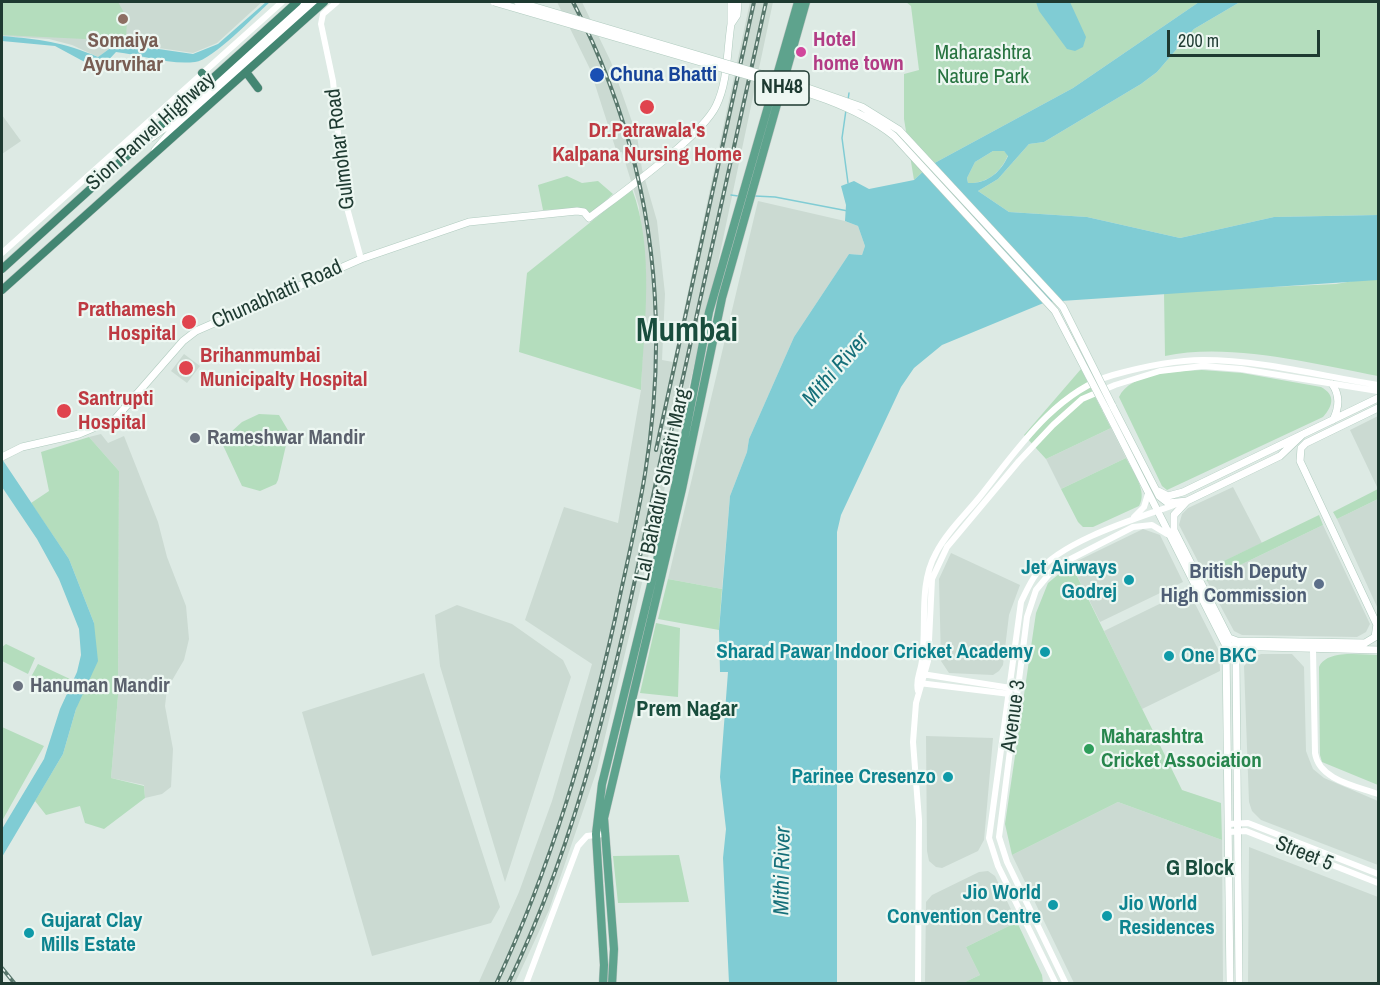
<!DOCTYPE html>
<html>
<head>
<meta charset="utf-8">
<style>
	body { margin:0 }
	#map { position:relative; width:1380px; height:985px; overflow:hidden; background:#ddeae4; font-family:"Archivo Narrow",sans-serif }
	canvas { display:block }
	.frame { position:absolute; inset:0; border:3px solid #1e3a31; pointer-events:none }
	.scale { position:absolute; left:1167px; top:30px; width:153px; height:27px; box-sizing:border-box; border:3px solid #1e3a31; border-top:0; padding-left:8px; font-size:18px; line-height:21px; white-space:nowrap; color:#1e3a31; -webkit-text-stroke:4px #edf7f2; paint-order:stroke }
</style>
</head>
<body>
<div id="map">
<canvas width="1380" height="985"></canvas>
<div class="frame"></div>
<div class="scale">200 m</div>
</div>
<script>
const ctx = document.querySelector('canvas').getContext('2d');
ctx.lineJoin = 'round';
function fillPath(path, color) { ctx.fillStyle = color; ctx.fill(path, 'evenodd'); }
function stroke(path, color, width, dash) { ctx.strokeStyle = color; ctx.lineWidth = width; ctx.lineCap = dash ? 'butt' : 'round'; ctx.setLineDash(dash || []); ctx.stroke(path); }
function drawText(font, color, halo, rows, align = 'center') {
  ctx.font = font + ' "Archivo Narrow",sans-serif'; ctx.lineWidth = 4.5; ctx.setLineDash([]); ctx.textBaseline = 'middle'; ctx.strokeStyle = halo; ctx.fillStyle = color; for (const [text, x, y, turn = 0] of rows) {
    ctx.save(); ctx.translate(x, y); ctx.rotate((+turn || 0) * Math.PI / 180); ctx.textAlign = isNaN(turn) ? turn : align; if (halo) ctx.strokeText(text, 0, 0); ctx.fillText(text, 0, 0); ctx.restore();
  }
}
fillPath(new Path2D(`
	M2,2H262L217,43L193,53L125,43L116,44L98,57L72,45L49,39L2,36Z
	M557,2H582L611,62L637,136L642,169L657,221L665,294L662,360L673,362L750,2H773L712,291L597,770L549,910L515,983L478,984L519,892L552,801L592,664L525,620L564,507L618,523L641,390L646,274L639,207L622,152L617,153L590,69Z
	M2,115L21,141L2,154Z
	M758,201L845,221L858,226L865,246L862,255L849,254L794,337L749,439L747,452L730,496L722,589L668,579Z
	M184,354L200,366L187,383L171,371Z
	M1378,416V489L1350,430Z
	M1111,428L1126,458L1061,489L1046,459Z
	M101,434L108,443L124,436L158,522L167,557L186,606L189,639L184,660L167,689L165,706L173,749L171,787L162,794L145,798L144,785L111,778L118,696L119,471L89,437Z
	M1233,487L1262,543L1203,571L1179,525L1182,514L1188,508Z
	M1378,499V609L1337,519Z
	M1323,525L1370,624L1366,632L1357,637L1242,635L1234,631L1207,581Z
	M1143,529L1160,535L1183,582L1100,622L1071,564Z
	M951,553L1020,585L1009,615L1003,665L999,671L993,675L949,673L941,661L939,579Z
	M1188,590L1219,651L1220,671L1142,709L1104,631Z
	M457,605L512,624L563,660L571,677L505,882L440,666L435,615Z
	M1261,654H1292L1304,667L1306,751L1309,759L1313,769L1324,778L1378,801V865L1261,820L1252,811L1249,802L1244,666L1252,658Z
	M424,673L500,907L491,923L372,956L302,712Z
	M926,736L993,738L984,840L978,851L942,868L936,867L929,861L927,851Z
	M1118,802L1222,840L1223,983H1074L1012,855Z
	M1249,847L1378,897V983H1248Z
	M988,871L995,876L1017,922L966,947L980,975L963,983L925,984L926,902L932,895L979,872Z`), '#cbdad2');
fillPath(new Path2D(`
	M2,2H118L127,18L126,41L2,35Z
	M906,2H1199L1073,88L929,166L914,180L904,119V74L919,70L911,6Z
	M1240,2H1378V215L1274,217L1180,238L1087,217L1009,212L978,191L998,179L1029,144L1044,142L1141,84L1157,72L1194,29Z
	M993,151H1004L1008,155C1001,172 987,184 968,183L967,178L975,162Z
	M567,176L582,183L598,181L613,194L590,215L576,209L543,210L538,185Z
	M632,189C655,250 644,325 641,390L519,352L527,273Z
	M1364,279L1378,280V376C1315,364 1229,342 1165,356L1164,292L1336,284Z
	M1081,369L1111,428L1046,459L1024,435Z
	M1202,370L1242,373L1321,387C1336,395 1333,406 1323,417L1167,490L1162,486L1119,397C1131,372 1177,371 1202,370Z
	M259,414L279,415L289,432L278,480L276,484L260,491L242,486L221,441L242,422Z
	M89,437L119,471L118,696L111,778L144,786L145,798L104,829L85,823L80,806L46,815L35,801L63,754L76,709L94,623L69,559L31,503L49,491L41,452Z
	M1126,458C1133,472 1148,491 1139,506L1093,527H1083L1078,522L1061,489Z
	M1378,489V499L1337,519L1333,512Z
	M1319,515L1323,525L1207,581L1203,571Z
	M1071,564L1182,790L1221,803L1222,840L1118,802L1012,855L1005,824L1036,613L1048,583Z
	M668,579L722,589L719,630L658,619Z
	M656,623L680,628L678,697L640,693Z
	M6,644L35,658L28,674L2,661V647Z
	M1378,655V785L1322,762L1320,755L1319,667C1327,649 1361,655 1378,655Z
	M38,664L70,679L62,693L31,677Z
	M2,727L44,746L2,821Z
	M679,855L689,902L618,903L613,856Z
	M1017,922L1042,975L1043,983H963L980,975L966,947Z`), '#b4ddbd');
fillPath(new Path2D(`
	M266,2H270C255,15 213,60 195,62C169,65 142,55 116,52L104,65L92,66L55,46L2,41V36C39,39 63,42 98,57L116,44H124L193,54L218,44Z
	M1036,2H1070L1086,37L1083,47L1075,51L1067,49L1039,11Z
	M1199,2H1240L1194,29L1157,72L1141,84L1044,142L1029,144L998,179L978,191L1009,212L1087,217L1180,238L1274,217L1378,215V280L1046,302L942,345L914,368L901,387L841,515L837,532V983H729L723,858L726,829L720,777L728,672H720L719,630L730,496L747,452L749,439L794,337L849,254L862,255L865,246L858,226L845,221L846,205L841,186L854,181L869,189L914,180L929,166L1073,88ZM993,151H1004L1008,156C1001,172 987,184 968,183L967,178L975,162Z
	M2,459L69,559L94,623L98,661L76,709L63,754L2,857V829L44,759L60,709L77,672L81,655L79,629L59,579L37,539L2,487Z`), '#80ccd4');
stroke(new Path2D(`
	M848,100L849,93
	M846,110L842,138L848,183
	M731,195L738,196
	M755,196L775,197L848,211`), '#80ccd4', 1.5);
const secondary = new Path2D(`
	M731,24V2
	M151,138L169,125L306,2
	M155,150L173,129L316,2
	M1332,384C1340,395 1339,408 1333,420
	M1112,405L1159,496L1168,503L1187,501L1280,456L1302,435
	M1378,408L1306,443L1301,448L1300,461L1378,627
	M1106,409L1226,646
	M2,457L22,447L79,434L115,419L183,341L196,331L361,259L469,222L577,211L584,212L589,218C619,195 701,137 716,106C728,82 727,50 731,24L737,15L738,2
	M1158,491L1168,496L1183,492L1378,398
	M1187,501L1174,515V530L1229,638L1237,641L1365,643L1375,637L1377,624
	M1229,638L1226,646L1230,984
	M1226,646L1378,650
	M1239,984L1236,661L1244,647`);
const primary = new Path2D(`
	M603,984L604,965L596,834L602,784L675,487L709,312L798,2
	M612,984L614,949L604,818L682,489L722,298L806,2`);
const trunk = new Path2D(`
	M246,72L258,88
	M202,73L209,80
	M2,269L297,2
	M2,290L324,2`);
stroke(secondary, '#b0cbbf', 8);
stroke(primary, '#bcc4c1', 9);
stroke(trunk, '#bcc4c1', 9);
stroke(new Path2D(`
	M337,2L323,14L321,24L333,81L344,197L361,259
	M2,253L282,2
	M1134,517L1144,507L1148,494
	M1313,650L1315,753C1319,780 1356,786 1378,794
	M922,674L1017,689
	M919,683L1010,694
	M918,691C915,679 921,672 922,660C927,626 918,585 936,553C946,533 964,516 978,499C1014,454 1054,392 1113,375C1142,367 1173,360 1203,360C1261,360 1321,376 1378,385
	M1229,824L1248,823L1378,874
	M1229,832L1246,831L1378,883
	M526,984L578,846L587,836L604,834
	M918,984L919,820L913,742L916,703L928,661L932,579L947,547L1019,461L1053,425L1082,399L1115,385L1160,371L1203,366L1241,369L1378,391
	M1056,984L998,866L989,838L1021,602C1026,592 1030,582 1037,573C1063,540 1138,518 1177,504
	M1066,984L1007,862L999,837L1027,617L1036,590L1055,567L1133,527L1152,525L1167,534`), '#fff', 6);
stroke(secondary, '#fff', 7);
stroke(primary, '#5ea38d', 8);
stroke(trunk, '#438672', 8);
const rail = new Path2D(`
	M656,450L754,2
	M667,450L766,2
	M2,968L15,984
	M496,984C551,867 587,744 615,619C625,571 637,523 645,474C672,309 650,150 573,2
	M508,984C591,813 625,624 665,440`);
stroke(rail, '#58776c', 4);
stroke(rail, '#edf7f2', 1.5, [4.5]);
const secondaryBridge = new Path2D(`
	M494,2C570,24 645,46 721,68C779,85 846,98 894,136L1055,311L1106,409
	M518,2L802,86L862,107L899,130L1063,307L1112,405`);
stroke(secondaryBridge, '#b0cbbf', 8, []);
stroke(secondaryBridge, '#fff', 7);
for (const [x, y, r, color] of [
	[123,19,6,"#8d6e63"],
	[801,52,6,"#d1479c"],
	[597,75,8,"#1a4fb4"],
	[647,107,8,"#e0444e"],
	[189,322,8,"#e0444e"],
	[186,368,8,"#e0444e"],
	[64,411,8,"#e0444e"],
	[195,438,6,"#6b7280"],
	[1129,580,6,"#0f9aa8"],
	[1319,584,6,"#5c6f8a"],
	[1045,652,6,"#0f9aa8"],
	[1169,656,6,"#0f9aa8"],
	[18,686,6,"#6b7280"],
	[1089,749,6,"#2e9e5b"],
	[948,777,6,"#0f9aa8"],
	[1053,905,6,"#0f9aa8"],
	[1107,916,6,"#0f9aa8"],
	[29,933,6,"#0f9aa8"]
]) { const dot = new Path2D(); dot.arc(x, y, r, 0, 2 * Math.PI); ctx.fillStyle = color; ctx.fill(dot); stroke(dot, '#edf7f2', 2); }
for (const [x, y, w] of [
	[782,88,54]
]) { const box = new Path2D(); box.roundRect(x - w / 2, y - 17, w, 34, 4.5); ctx.fillStyle = '#edf7f2'; ctx.fill(box); stroke(box, '#1e3a31', 1.5); }
drawText('bold 20px', '#1e3a31', null, [
	["NH48",782,88]
]);
drawText('bold 21px', '#b23c85', '#edf7f2', [
	["Hotel",813,40],
	["home town",813,64]
], 'left');
drawText('bold 21px', '#785e54', '#edf7f2', [
	["Somaiya",123,41],
	["Ayurvihar",123,65]
]);
drawText('21px', '#26733f', '#edf7f2', [
	["Maharashtra",983,53],
	["Nature Park",983,77]
]);
drawText('bold 21px', '#164399', '#edf7f2', [
	["Chuna Bhatti",610,75]
], 'left');
drawText('bold 21px', '#be3a42', '#edf7f2', [
	["Dr.Patrawala's",647,131,"center"],
	["Kalpana Nursing Home",647,155,"center"],
	["Prathamesh",176,310,"right"],
	["Hospital",176,334,"right"],
	["Brihanmumbai",200,356],
	["Municipalty Hospital",200,380],
	["Santrupti",78,399],
	["Hospital",78,423]
], 'left');
drawText('21px', '#1e3a31', '#edf7f2', [
	["Sion Panvel Highway",151,132,-42],
	["Gulmohar Road",341,149,-97],
	["Chunabhatti Road",277,295,-24],
	["Lal Bahadur Shastri Marg",663,485,-78],
	["Avenue 3",1014,716,-82],
	["Street 5",1304,854,22]
]);
drawText('bold 21px', '#5b616d', '#edf7f2', [
	["Rameshwar Mandir",207,438],
	["Hanuman Mandir",30,686]
], 'left');
drawText('bold 21px', '#0d838f', '#edf7f2', [
	["Jet Airways",1117,568],
	["Godrej",1117,592],
	["Sharad Pawar Indoor Cricket Academy",1033,652],
	["One BKC",1181,656,"left"],
	["Parinee Cresenzo",936,777],
	["Jio World",1041,893],
	["Convention Centre",1041,917],
	["Jio World",1119,904,"left"],
	["Residences",1119,928,"left"],
	["Gujarat Clay",41,921,"left"],
	["Mills Estate",41,945,"left"]
], 'right');
drawText('bold 21px', '#4e5e75', '#edf7f2', [
	["British Deputy",1307,572],
	["High Commission",1307,596]
], 'right');
drawText('bold 21px', '#27864d', '#edf7f2', [
	["Maharashtra",1101,737],
	["Cricket Association",1101,761]
], 'left');
drawText('italic 22px', '#156f79', '#edf7f2', [
	["Mithi River",836,370,-49],
	["Mithi River",783,871,-89]
]);
drawText('bold 22px', '#194d3d', '#edf7f2', [
	["Prem Nagar",687,710],
	["G Block",1200,869]
]);
drawText('bold 33px', '#194d3d', '#edf7f2', [
	["Mumbai",687,332]
]);
</script>
</body>
</html>
